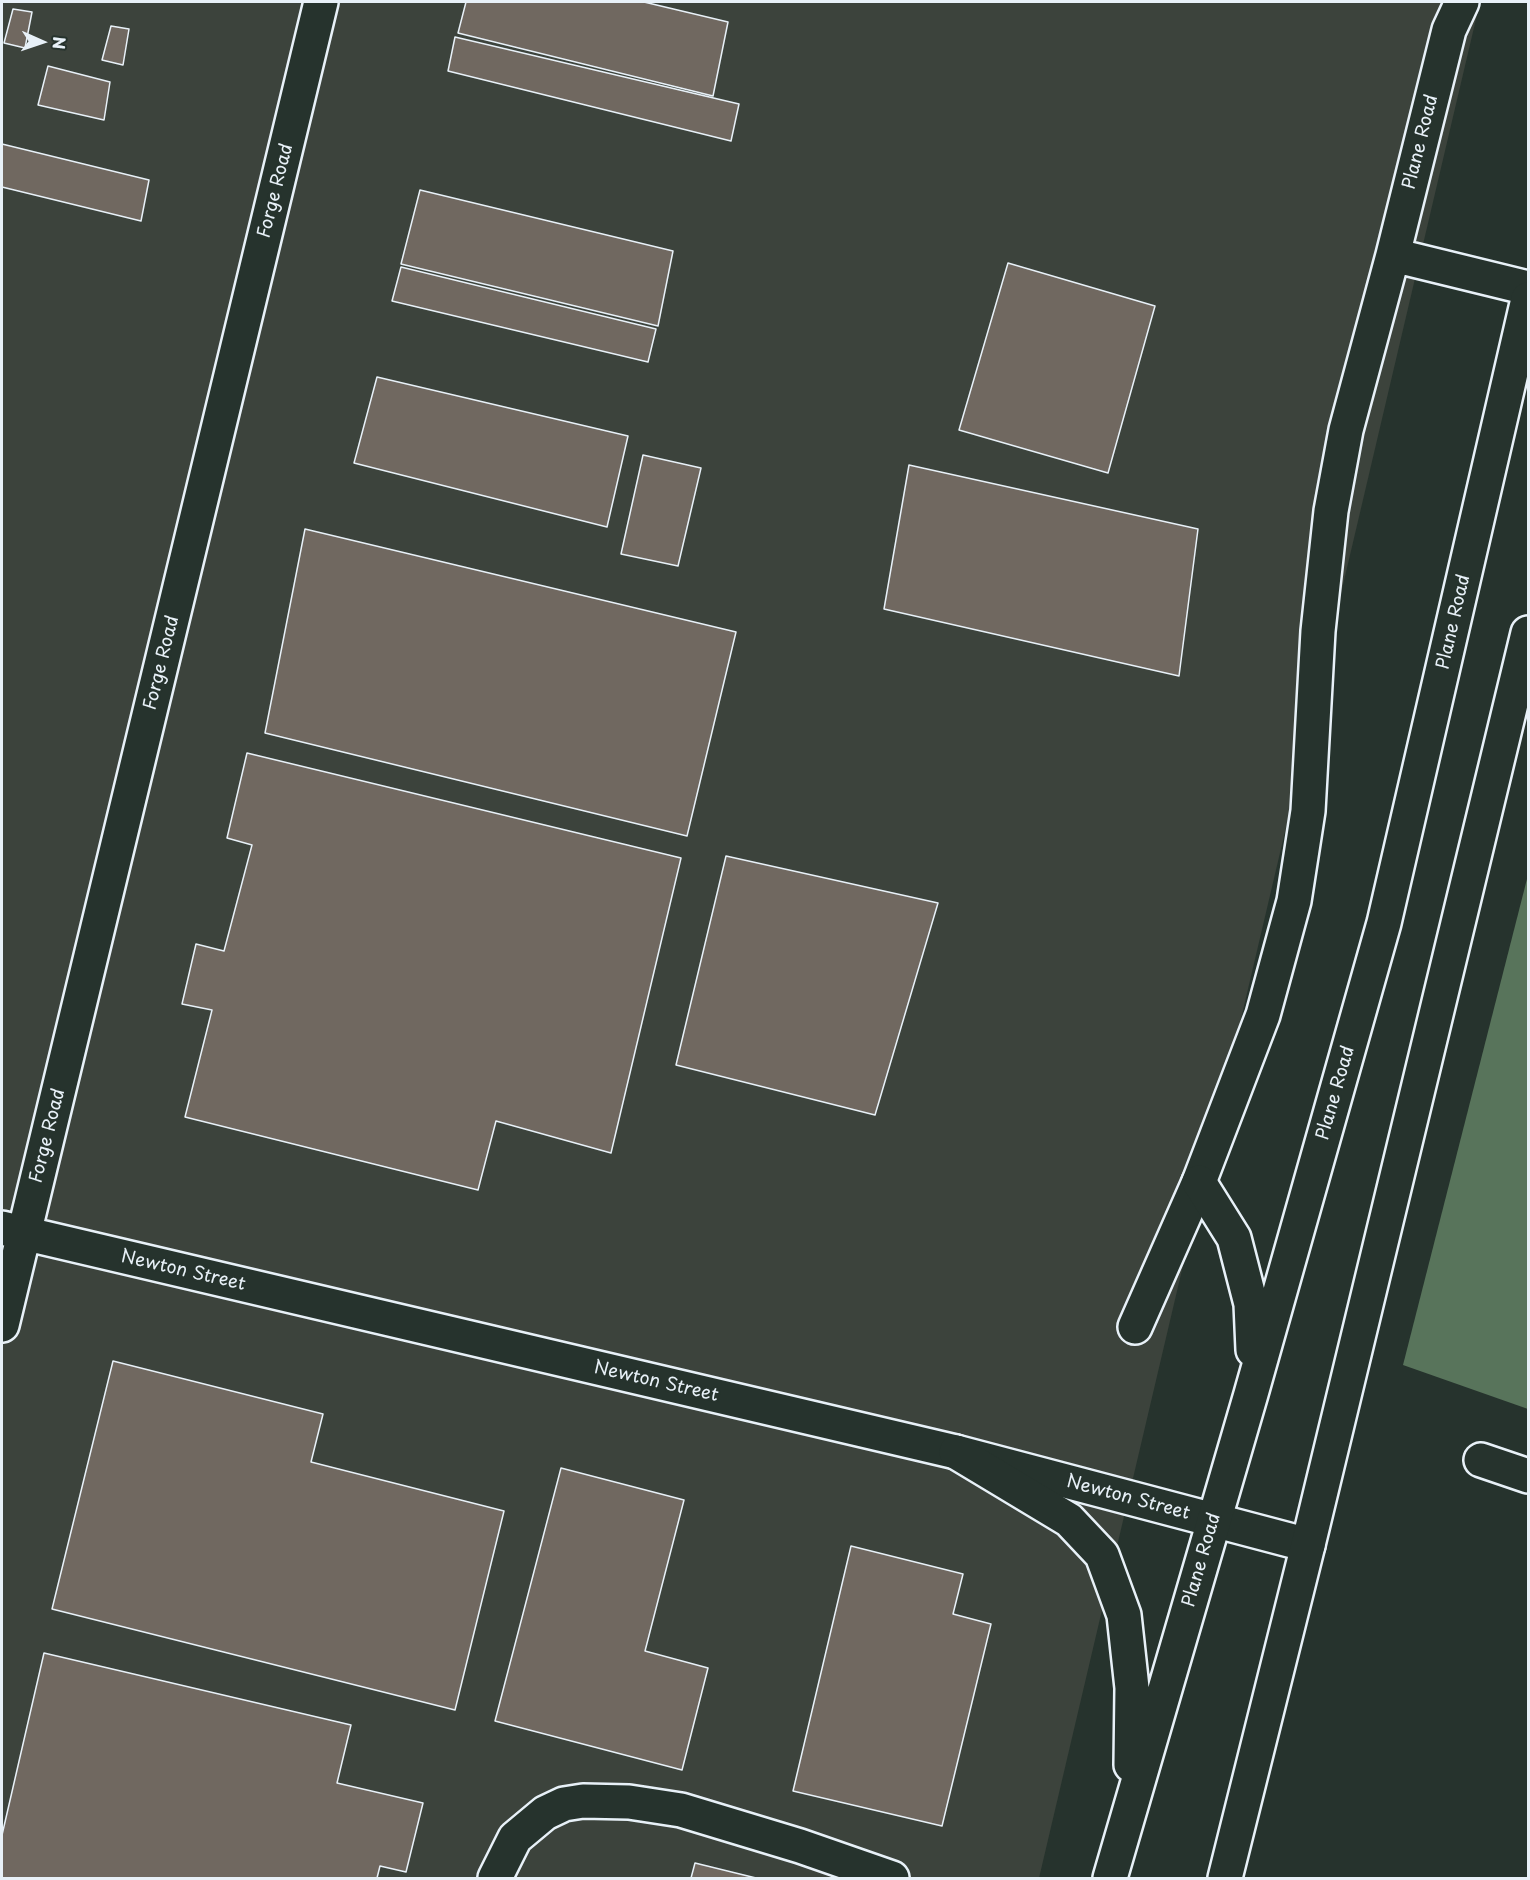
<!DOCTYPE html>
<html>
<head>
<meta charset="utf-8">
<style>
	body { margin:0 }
	#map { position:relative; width:1530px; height:1880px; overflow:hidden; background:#26332d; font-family:"Playpen Sans",sans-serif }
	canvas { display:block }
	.frame { position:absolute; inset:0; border:3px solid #e8f1f8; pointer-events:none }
	.north { position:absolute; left:12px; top:12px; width:60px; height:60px; -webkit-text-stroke:4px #26332d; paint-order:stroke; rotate:93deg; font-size:16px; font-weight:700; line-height:24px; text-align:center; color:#e8f1f8 }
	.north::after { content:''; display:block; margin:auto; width:21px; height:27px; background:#e8f1f8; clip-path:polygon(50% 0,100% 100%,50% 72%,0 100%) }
</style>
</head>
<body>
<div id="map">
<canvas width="1530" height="1880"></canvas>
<div class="frame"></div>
<div class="north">N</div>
</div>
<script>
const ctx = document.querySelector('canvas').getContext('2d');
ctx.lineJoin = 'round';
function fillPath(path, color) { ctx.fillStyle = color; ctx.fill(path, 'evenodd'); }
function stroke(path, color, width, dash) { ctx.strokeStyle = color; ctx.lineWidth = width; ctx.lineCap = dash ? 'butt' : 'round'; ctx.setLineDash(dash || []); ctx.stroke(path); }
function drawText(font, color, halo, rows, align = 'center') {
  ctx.font = font + ' "Playpen Sans",sans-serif'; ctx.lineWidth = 4.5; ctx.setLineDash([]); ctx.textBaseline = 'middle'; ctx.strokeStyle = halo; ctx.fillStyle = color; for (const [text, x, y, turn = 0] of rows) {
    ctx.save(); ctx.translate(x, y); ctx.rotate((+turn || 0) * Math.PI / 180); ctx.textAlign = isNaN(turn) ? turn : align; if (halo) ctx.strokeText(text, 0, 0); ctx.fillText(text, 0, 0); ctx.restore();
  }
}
fillPath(new Path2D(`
	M2,2H1480L1039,1878H2Z`), '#3c433c');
fillPath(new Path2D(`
	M1528,875V1409L1403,1365Z`), '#58745b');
const building = new Path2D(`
	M466,2H644L728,22L713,96L458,33Z
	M13,9L32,12L25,48L4,43Z
	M111,26L129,29L123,65L102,60Z
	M455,37L739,104L731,141L448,71Z
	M48,66L110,82L104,120L38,105Z
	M2,144L149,180L141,221L2,187Z
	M420,190L673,251L658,326L401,264Z
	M1008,263L1155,306L1108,473L959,430Z
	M401,267L656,329L648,362L392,301Z
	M377,377L628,436L607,527L354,463Z
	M643,455L701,468L678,566L621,554Z
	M909,465L1198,529L1179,676L884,609Z
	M305,529L736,632L687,836L265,733Z
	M247,753L681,858L611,1153L496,1121L478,1190L185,1117L212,1010L182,1004L196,944L224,951L252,845L227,838Z
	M726,856L938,903L875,1115L676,1065Z
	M113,1361L323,1414L311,1462L504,1511L455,1710L52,1609Z
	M561,1468L684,1500L645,1651L708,1668L682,1770L495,1721Z
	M851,1546L963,1574L953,1614L991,1624L942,1826L793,1791Z
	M44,1653L351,1725L337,1783L423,1803L406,1872L380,1866L377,1878H2V1835Z
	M695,1863L756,1878H691Z`);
fillPath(building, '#706860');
stroke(building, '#e8f1f8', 1.5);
const minor = new Path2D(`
	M1393,255L1528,288
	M2,1228L956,1452L1308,1545
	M2,1325L321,2
	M1135,1327L1199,1182L1263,1015L1294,901L1308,811L1318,631L1331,511L1346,430L1393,255L1449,30L1462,2
	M1481,1460L1528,1476
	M495,1878L515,1838L545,1813L564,1804L583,1801L629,1802L681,1810L800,1846L892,1878`);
const major = new Path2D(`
	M1199,1182L1234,1238L1251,1304L1253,1350
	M956,1452L1069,1520L1102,1555L1124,1615L1132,1688L1131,1765
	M1110,1878L1251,1394L1384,923L1528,299
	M1225,1878L1308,1545L1528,633`);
stroke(minor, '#e8f1f8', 38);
stroke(major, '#e8f1f8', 38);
stroke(minor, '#26332d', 33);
stroke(major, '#26332d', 33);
drawText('18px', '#e8f1f8', '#26332d', [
	["Plane Road",1421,142,-76],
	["Forge Road",276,191,-76],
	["Plane Road",1454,622,-77],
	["Forge Road",162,663,-76],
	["Plane Road",1336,1093,-74],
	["Forge Road",48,1136,-76],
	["Newton Street",183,1271,13],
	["Newton Street",656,1382,13],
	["Newton Street",1128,1498,15],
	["Plane Road",1202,1560,-74]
]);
</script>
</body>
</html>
